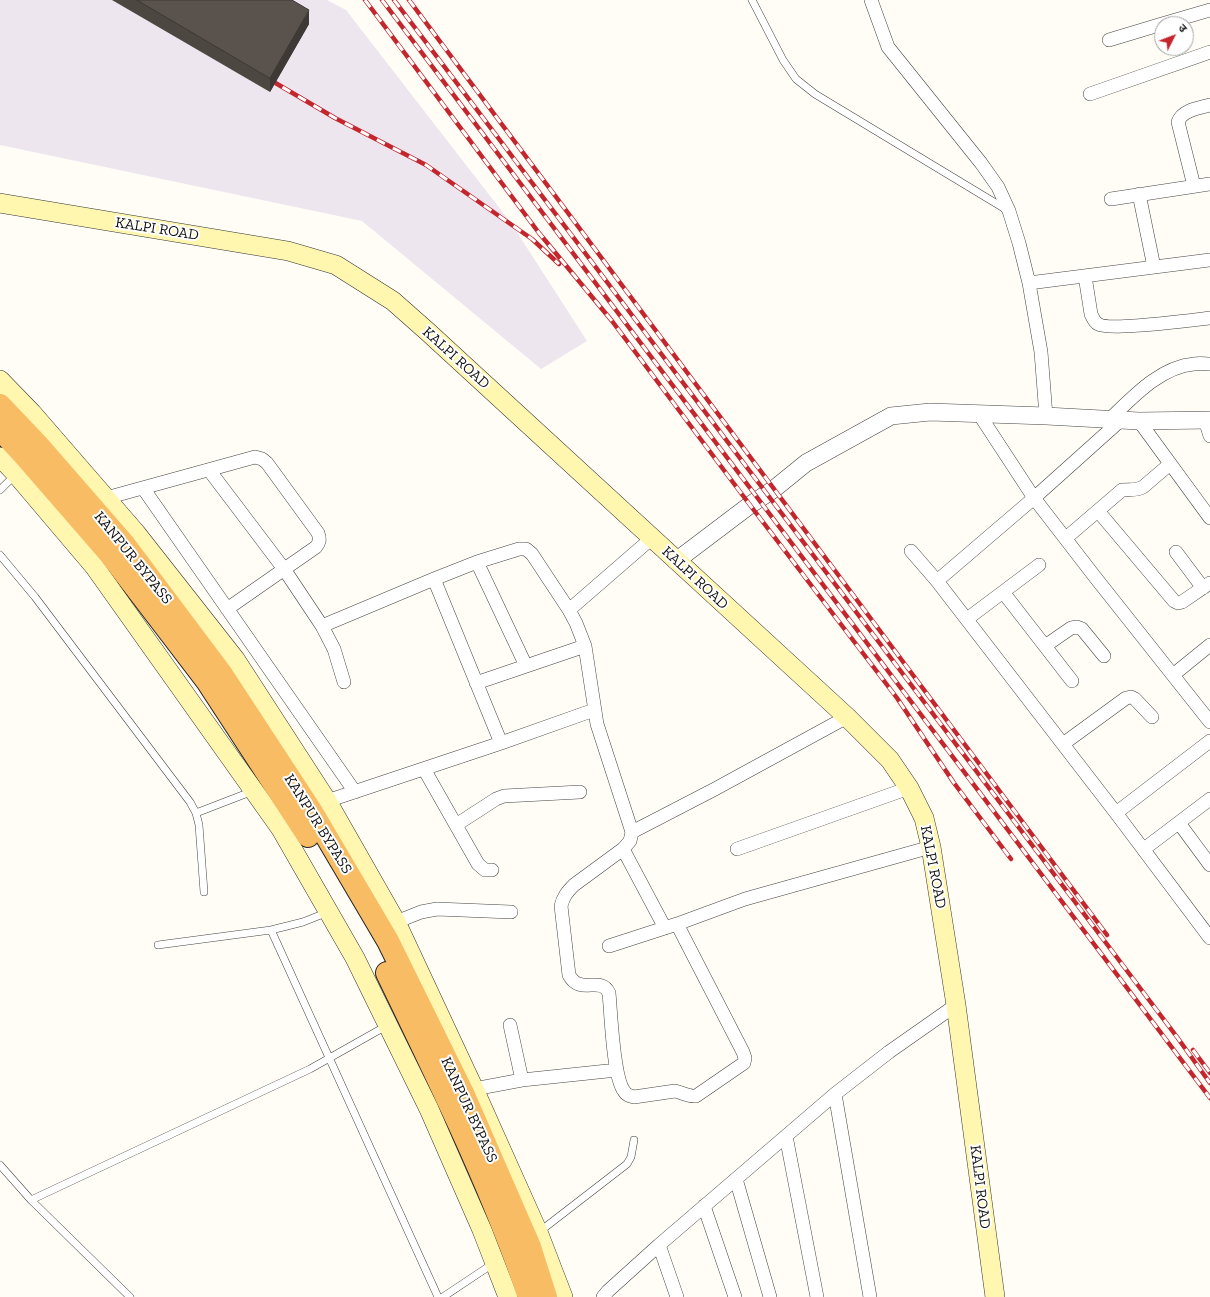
<!DOCTYPE html>
<html>
<head>
<meta charset="utf-8">
<style>
	body { margin:0 }
	#map { position:relative; width:1210px; height:1297px; overflow:hidden; background:#fffdf5; font-family:"Zilla Slab","Noto Sans Devanagari",serif }
	canvas { display:block }
	.north { position:absolute; left:1154px; top:16px; width:40px; height:40px; box-sizing:border-box; background:#fff; border:1px solid #a0a0a0; border-radius:50%; rotate:48deg; font-size:11px; font-weight:700; line-height:16px; text-align:center; color:#111 }
	.north::after { content:''; display:block; margin:auto; width:14px; height:18px; background:#c4262e; clip-path:polygon(50% 0,100% 100%,50% 72%,0 100%) }
</style>
</head>
<body>
<div id="map">
<canvas width="1210" height="1297"></canvas>
<div class="north">उ</div>
</div>
<script>
const ctx = document.querySelector('canvas').getContext('2d');
ctx.lineJoin = 'round';
function fillPath(path, color) { ctx.fillStyle = color; ctx.fill(path, 'evenodd'); }
function stroke(path, color, width, dash) { ctx.strokeStyle = color; ctx.lineWidth = width; ctx.lineCap = dash ? 'butt' : 'round'; ctx.setLineDash(dash || []); ctx.stroke(path); }
function drawText(font, color, halo, rows, align = 'center') {
  ctx.font = font + ' "Zilla Slab",serif'; ctx.lineWidth = 4; ctx.setLineDash([]); ctx.textBaseline = 'middle'; ctx.strokeStyle = halo; ctx.fillStyle = color; for (const [text, x, y, turn = 0] of rows) {
    ctx.save(); ctx.translate(x, y); ctx.rotate((+turn || 0) * Math.PI / 180); ctx.textAlign = isNaN(turn) ? turn : align; if (halo) ctx.strokeText(text, 0, 0); ctx.fillText(text, 0, 0); ctx.restore();
  }
}
fillPath(new Path2D(`
	M0,0H327L346,10L511,223L587,341L541,369L362,221L0,145Z`), '#eee6ef');
const service = new Path2D(`
	M752,0L783,60L796,79L815,94L1007,210
	M0,490L16,474
	M0,555L35,597L190,802L196,813L199,825L204,892
	M196,813L253,791
	M271,930L438,1297
	M158,945L271,930L303,922L328,912
	M0,1165L31,1200L130,1297
	M31,1200L310,1069L388,1025
	M539,1232L627,1164L631,1157L634,1140
	M443,1297L494,1263`);
const minor = new Path2D(`
	M871,0L888,47L981,163L998,187L1009,211L1019,243L1029,283L1041,352L1046,416
	M1162,24L1210,10
	M1109,40L1162,24
	M1090,94L1210,52
	M1194,186L1178,122C1182,110 1199,108 1210,105
	M1139,194L1154,267
	M1111,199L1210,184
	M1085,276L1091,314C1093,318 1094,322 1098,324C1108,331 1193,320 1210,318
	M1029,283L1210,260
	M979,414L1034,498L1095,577L1210,722
	M1110,419C1133,397 1160,367 1194,364C1200,363 1205,364 1210,364
	M1121,420L1034,498L937,581L1116,813L1210,938
	M1205,420L1210,436
	M1139,421L1210,518
	M209,470L284,569L322,626L334,649L344,682
	M143,488L355,792
	M106,498L255,457L262,459L267,463L318,533C320,539 320,542 316,547L227,609
	M1098,511L1174,601L1178,603L1182,602L1210,583
	M1066,538L1122,490C1130,489 1136,491 1143,487L1170,464
	M911,551L937,581
	M1176,552L1203,588
	M477,562L526,666
	M434,579L501,743
	M1003,592L1072,681
	M569,610L652,538
	M967,619L1039,565
	M322,626L434,579L477,562L519,549H526L532,554L569,610L576,623L585,646L597,724L632,832L630,841L623,849L574,885C567,892 563,897 561,906L569,975C580,996 601,975 609,993C611,1013 613,1077 624,1091C626,1095 630,1096 634,1097L675,1091C683,1093 689,1097 696,1096L744,1063L745,1058L743,1052L677,924
	M1045,646L1071,628L1077,627L1082,629L1104,656
	M1173,675L1210,645
	M476,683L585,646
	M1063,744L1126,698L1131,697L1135,699L1152,717
	M424,769L478,864L485,870H492
	M327,801L501,743L594,710
	M1116,813L1210,741
	M1179,823L1210,865
	M456,825L496,799L504,796L580,792
	M632,832L715,789L847,717
	M623,849L665,928
	M737,849L909,788
	M1144,849L1210,799
	M396,922L421,912L437,909L511,912
	M609,946L677,924L745,899L931,847
	M510,1025L522,1080
	M474,1089L522,1080L617,1070
	M835,1094L870,1297
	M786,1136L817,1297
	M736,1179L770,1297
	M704,1206L735,1297
	M659,1245L677,1297
	M603,1297L608,1291L659,1245L835,1094L889,1052L956,1005`);
const tertiary = new Path2D(`
	M676,561L750,505L774,489L806,463L891,416L930,412L1046,416L1139,421L1210,420`);
const secondary = new Path2D(`
	M0,203L288,251L336,265L393,301L428,332L847,717L890,760L909,788L924,818L931,847L956,1005L995,1297
	M0,380L32,413L136,533L235,659L327,801L396,922L474,1089L538,1232L563,1297
	M0,457L16,474L94,566L281,829L355,958L429,1109L482,1230L508,1297`);
const trunk = new Path2D(`
	M0,405L38,445L125,545L221,673L312,812L388,941L463,1093L530,1247L546,1297
	M0,429L24,455L110,554L207,681L308,836
	M387,973C438,1079 491,1185 529,1297`);
stroke(service, '#444', 8);
stroke(minor, '#444', 14);
stroke(tertiary, '#444', 18);
stroke(secondary, '#333', 20);
stroke(trunk, '#222', 24);
stroke(service, '#fff', 7);
stroke(minor, '#fff', 13);
stroke(tertiary, '#fff', 17);
stroke(secondary, '#fff6b0', 19);
stroke(trunk, '#f7bc64', 22);
const rail = new Path2D(`
	M365,0L539,233L612,321L750,505L875,669L897,698L954,783L1011,859
	M382,0L1210,1098
	M394,0L1177,1037L1210,1083
	M409,0L1107,935
	M267,78L335,118L426,165L532,239L559,264
	M1193,1050L1210,1073`);
stroke(rail, '#c4262e', 4.5);
stroke(rail, '#fff', 3, [9]);
fillPath(new Path2D(`
	M112,0H292L309,24L270,92Z`), '#4d4742');
fillPath(new Path2D(`
	M309,10V24L270,92V78Z`), '#3f3936');
const building = new Path2D(`
	M137,0H292L309,10L270,78Z`);
fillPath(building, '#5a524d');
stroke(building, '#3f3936', 1);
drawText('15px', '#111', '#fff', [
	["KALPI ROAD",157,229,9],
	["KALPI ROAD",456,358,42],
	["KANPUR BYPASS",133,558,51],
	["KALPI ROAD",695,578,43],
	["KANPUR BYPASS",318,824,58],
	["KALPI ROAD",933,867,79],
	["KANPUR BYPASS",469,1110,65],
	["KALPI ROAD",980,1187,83]
]);
</script>
</body>
</html>
